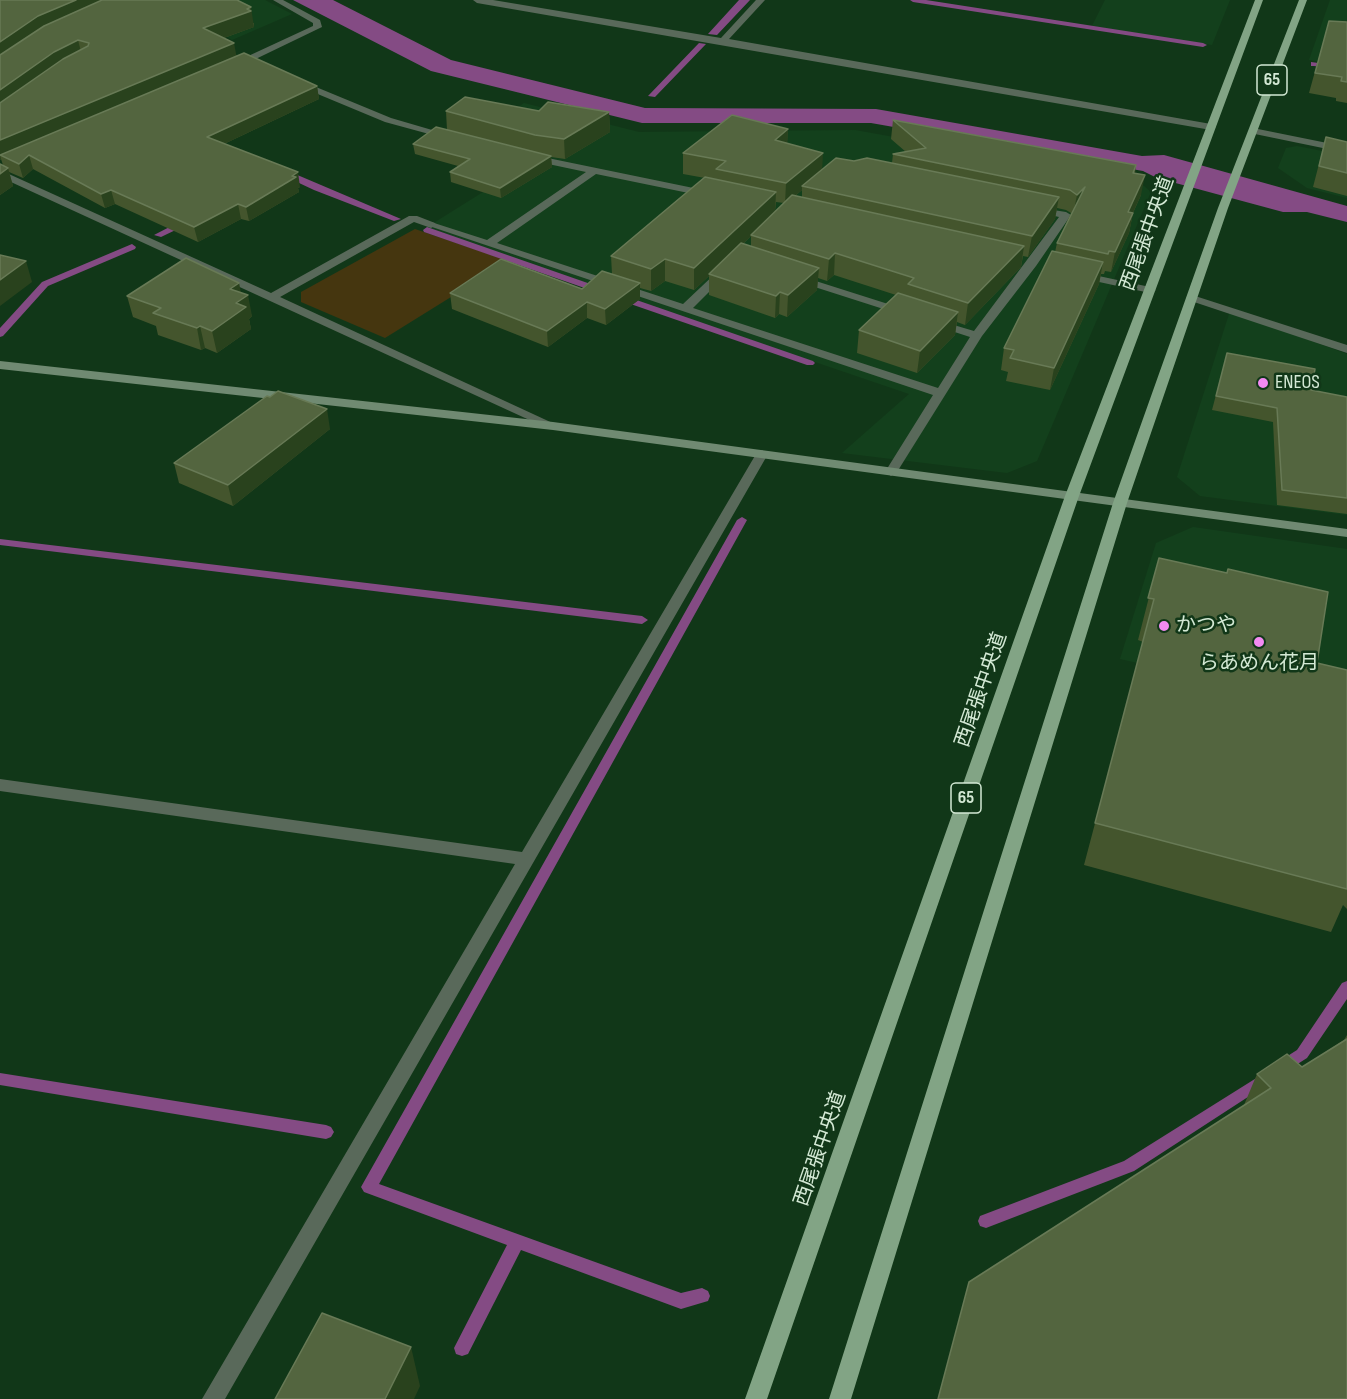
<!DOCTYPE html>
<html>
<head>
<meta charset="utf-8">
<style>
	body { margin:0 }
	canvas { display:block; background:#113718 }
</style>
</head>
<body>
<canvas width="1347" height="1399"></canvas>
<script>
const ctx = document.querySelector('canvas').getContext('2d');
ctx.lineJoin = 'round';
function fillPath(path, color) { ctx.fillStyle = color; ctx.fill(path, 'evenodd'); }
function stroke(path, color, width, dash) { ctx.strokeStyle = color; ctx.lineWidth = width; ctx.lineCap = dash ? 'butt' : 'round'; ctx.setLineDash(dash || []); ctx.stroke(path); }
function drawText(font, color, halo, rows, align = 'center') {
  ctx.font = font + ' "Sofia Sans Condensed","Noto Sans JP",sans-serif'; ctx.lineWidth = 5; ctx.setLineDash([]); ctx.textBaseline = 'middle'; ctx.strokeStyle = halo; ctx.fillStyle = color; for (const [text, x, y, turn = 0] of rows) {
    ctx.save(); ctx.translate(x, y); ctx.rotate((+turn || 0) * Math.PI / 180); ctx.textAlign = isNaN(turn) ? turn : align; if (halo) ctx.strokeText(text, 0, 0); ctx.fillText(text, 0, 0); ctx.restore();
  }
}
fillPath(new Path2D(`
	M221,0H265L292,14L232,40L191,12Z
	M1105,0H1230L1212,45L1092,26Z
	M1330,0H1347V66L1309,60Z
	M524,103L639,132L855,130L1138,181L1151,192L1037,461L1007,473L842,453L909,394L424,229L539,157L475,138Z
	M1297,146L1347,156V198L1307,188L1278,168L1286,148Z
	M1230,311L1347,354V515L1200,496L1177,477Z
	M1193,527L1347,549V710L1120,659L1156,543Z`), '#13401c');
fillPath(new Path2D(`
	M415,229L509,261L385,338L301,302V292Z`), '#45360f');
fillPath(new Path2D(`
	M293,0H333L451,60L645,108L876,109L1142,156L1164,155L1347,206V222L1307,212H1283L1157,178L1143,171L871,123H642L431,71Z
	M739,0H750L717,35L708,34Z
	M699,43L706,44L655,97L648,96Z`), '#844b84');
fillPath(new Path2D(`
	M910,0H926L1203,43L1207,45L1203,47L913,2Z
	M1311,62L1347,67V71L1314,66H1311Z
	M282,171H288L401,219L394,221L314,190L282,175Z
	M183,220L186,221V225L161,237L154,235Z
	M427,227L602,288L604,290L599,293L596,292L424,232L423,230Z
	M132,244L136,247L135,249L48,286L3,336L0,337V328L42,282Z
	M622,295L813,361L815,363L813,365H807L619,300L617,298Z
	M742,517L747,520L379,1184L681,1293L702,1288L708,1291L710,1296L708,1301L681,1309L521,1250L468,1354L462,1356L456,1354L454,1348L507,1245L364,1192L361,1187L737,520Z
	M0,539L642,616L648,620L642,624L0,545Z
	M1347,981V999L1307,1058L1285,1072L1280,1074L1275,1072L1273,1068L1275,1064L1297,1050L1342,983Z
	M1266,1072L1271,1074L1273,1078L1271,1082L1134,1171L986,1228L980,1226L978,1221L980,1216L1124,1161Z
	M0,1073L326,1125L331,1127L334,1132L331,1137L326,1139L0,1085Z`), '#844b84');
fillPath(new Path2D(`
	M538,156L708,191L713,194L708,197L596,174L497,243L683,304L719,270H727V274L693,308L938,388L970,337L933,325V321L937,320L974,331L1059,217L1034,211V207L1066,212L1071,215L1036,266L982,336L897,472L891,476L885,472L933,395L426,225L431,222L487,240L586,172L534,161L533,159Z
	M1080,272L1150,287L1156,290L1150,293L1076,277L1074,275Z
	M800,276L907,310L909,312L903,315L899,314L796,281V277Z`), '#59695a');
fillPath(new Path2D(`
	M273,0H283L320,20L322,27L237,68H231V64L313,26V23Z
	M473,0H493L721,38L756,0H765L729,39L1211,124L1216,127L1211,130L477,3Z
	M299,80L391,118L456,137L451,140L385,122L296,85L294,83Z
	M1253,128L1347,147V153L1250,133V129Z
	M0,170L271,293L409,216H417L435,223L436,225L431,228L414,222L280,297L559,426L557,429H549L0,177Z
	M1192,295L1347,345V353L1188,300L1186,298Z
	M762,450L768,454L225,1399H202L515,864L0,791V779L522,852L756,454Z`), '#59695a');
fillPath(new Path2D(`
	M0,361L553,422L1347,529V537L553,430L0,369Z`), '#708a72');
fillPath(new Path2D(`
	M1255,0H1263L1079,496L767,1399H745L1065,496Z
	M1299,0H1307L1228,208L1127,503L851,1399H829L1113,503L1218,208Z`), '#82a485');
fillPath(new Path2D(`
	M0,0L254,23V27L224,38L237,56L317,86L319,99L224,144L300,187L298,188L299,192L249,221L241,219L198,242L115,204L105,208L33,169L23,178L9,172L13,186L0,195V164L3,165L1,159L0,160Z
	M1329,21L1347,22V103L1336,101V98L1309,93Z
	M446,111L609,112L610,132L565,159L551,157L552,167L501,198L451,182L450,172L458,166L415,154L413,144L447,130Z
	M893,120L1136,165L1135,173L1141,195L1133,213L1129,233L1111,272L1105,271L1104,274H1101L1099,284L1050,390L1006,381L1008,372L1001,370L1004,348L1055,252L1057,243L1071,213L1066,210L1057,208L1055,219L1028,257L1023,256L1021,267L965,325L957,322L955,335L917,373L857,353L859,330L896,295L834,275L827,281L818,278L817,290L787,317L779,314L775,318L709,295V276L694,290L665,281L651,291L640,288V299L606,325L587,318L548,347L452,309L450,293L582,289L612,274L611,256L705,178L683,174V153L788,129L787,143L822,170L854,161L892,163L893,154L906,152L891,139ZM802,190V197L795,196ZM776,202L784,203L775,211ZM751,236V246L743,244Z
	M1326,137L1347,142V196L1313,187Z
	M239,283L240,292L252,316L249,319L251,329L217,353L205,348L201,350L158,335L156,326L133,317L127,296Z
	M1227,353L1311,390L1347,397V514L1277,505L1273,422L1212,410Z
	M270,397L330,429L233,506L179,483L174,463Z
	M1159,558L1317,663L1347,670V909L1343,905L1331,932L1084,865L1143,642L1138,640Z
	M1347,1035V1399L1244,1105L1257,1074L1302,1067L1344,1040Z`), '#44552d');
fillPath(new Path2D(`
	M76,0H117L0,61V42L38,16Z
	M251,7L254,27L207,44L203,28Z
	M78,40L82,56L0,110V90L54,52Z
	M234,43L237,59L0,155L1,159L0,160V140Z
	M317,86L319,99L209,151L207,137Z
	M609,112L610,132L565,159L564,139Z
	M788,129L787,150L775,140Z
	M823,153L822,173L802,186V190L785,204L786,183Z
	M29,155L33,169L23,178L19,164Z
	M551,156L552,167L501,198L500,188Z
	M8,168L13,186L0,195V174Z
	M298,172L300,187L298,188L299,192L249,221L246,207Z
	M1145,175L1141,195L1124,232L1128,212Z
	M1085,187L1073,215L1077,195Z
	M111,190L115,204L105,208L101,194Z
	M776,192L775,213L751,235V236L711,274H709V276L694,290V268Z
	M1059,197L1055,219L1028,257L1032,236Z
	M238,204L241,219L198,242L194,227Z
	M1133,213L1129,233L1111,272L1115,252Z
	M1024,246L1021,267L965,325L968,303Z
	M835,253L834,275L827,281L829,259Z
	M665,259V281L651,291V269Z
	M26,261L32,282L0,306V280Z
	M1103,262L1099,284L1050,390L1054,368Z
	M819,268L817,290L787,317L788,295Z
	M239,283L242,299L248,295L252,316L249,319L251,329L217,353L212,331L230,289Z
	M640,283V299L606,325L605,309Z
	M780,292L779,314L775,318L776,296Z
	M587,302V318L548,347L547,331Z
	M958,312L955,335L917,373L920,351Z
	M200,326L205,348L201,350L197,328Z
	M327,409L330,429L233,506L228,485Z
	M411,1347L420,1386L414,1399H385Z`), '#29421d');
const building = new Path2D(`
	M0,0H76L38,16L0,42Z
	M102,0H237L251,7L247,9L251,11L203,28L234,43L0,140V103L63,59L88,46L89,43L78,40L54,52L0,90V55L44,26Z
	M1329,21L1347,22V82L1341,81L1342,77L1315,73Z
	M244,53L317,86L207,137L298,172L292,176L296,177L246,207L238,204L194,227L111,190L101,194L29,155L19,164L0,155Z
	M465,97L539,111L548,102L609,112L564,139L535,135L446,111Z
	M732,115L788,129L775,140L823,153L786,183L716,169L726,161L683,153Z
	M893,120L1136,165L1133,173L1145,175L1128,212L1133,213L1115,252L1109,251L1108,254L1057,243L1085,187L1077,195L1070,190L893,154L926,148Z
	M436,127L551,156L500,188L450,172L470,159L413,144Z
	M1326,137L1347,142V173L1319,166Z
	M836,158L854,161L867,158L1059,197L1032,236L802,186Z
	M0,164L8,168L0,174Z
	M705,177L776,192L694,268L665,259L651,269L611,256Z
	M792,195L1024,246L968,303L908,284L914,278L835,253L829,259L751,235Z
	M741,243L819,268L788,295L780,292L776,296L709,274Z
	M1052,251L1103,262L1054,368L1010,358L1014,350L1004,348Z
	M0,255L26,261L0,280Z
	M186,258L239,283L230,289L248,295L236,303L246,307L212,331L200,326L197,328L153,313L161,308L127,296Z
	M501,259L582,289L602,271L640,283L605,309L587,302L547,331L450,293Z
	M898,293L958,312L920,351L859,330Z
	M1227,353L1315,369L1311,390L1347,397V498L1282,490L1277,408L1216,396Z
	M278,391L327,409L228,485L174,463L267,396L270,397Z
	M1159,558L1227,573L1228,569L1328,592L1317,663L1347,670V889L1095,823L1154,599L1148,598Z
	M1347,1039V1399H938L969,1282L1271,1088L1257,1074L1287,1054L1302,1067Z
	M322,1313L411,1347L385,1399H275Z`);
fillPath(building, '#53653f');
stroke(building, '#687a56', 1.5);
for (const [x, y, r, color] of [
	[1263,383,6,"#f38af2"],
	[1164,626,6,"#f38af2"],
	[1259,642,6,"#f38af2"]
]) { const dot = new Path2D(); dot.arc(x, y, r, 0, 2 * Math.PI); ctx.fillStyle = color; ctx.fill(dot); stroke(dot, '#113718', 2); }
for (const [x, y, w] of [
	[1272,80,30],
	[966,798,30]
]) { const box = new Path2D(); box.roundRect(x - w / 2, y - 15, w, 30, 4.5); ctx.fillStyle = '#113718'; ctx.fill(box); stroke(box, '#d4e9d5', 1.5); }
drawText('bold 18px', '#d4e9d5', null, [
	["65",1272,80],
	["65",966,798]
]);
drawText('20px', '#d4e9d5', '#113718', [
	["西尾張中央道",1148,234,-70],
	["西尾張中央道",982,690,-71],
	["西尾張中央道",821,1149,-71]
]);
drawText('20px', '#d4e9d5', '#113718', [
	["ENEOS",1275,383],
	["かつや",1176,626],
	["らあめん花月",1259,664,"center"]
], 'left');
</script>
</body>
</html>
